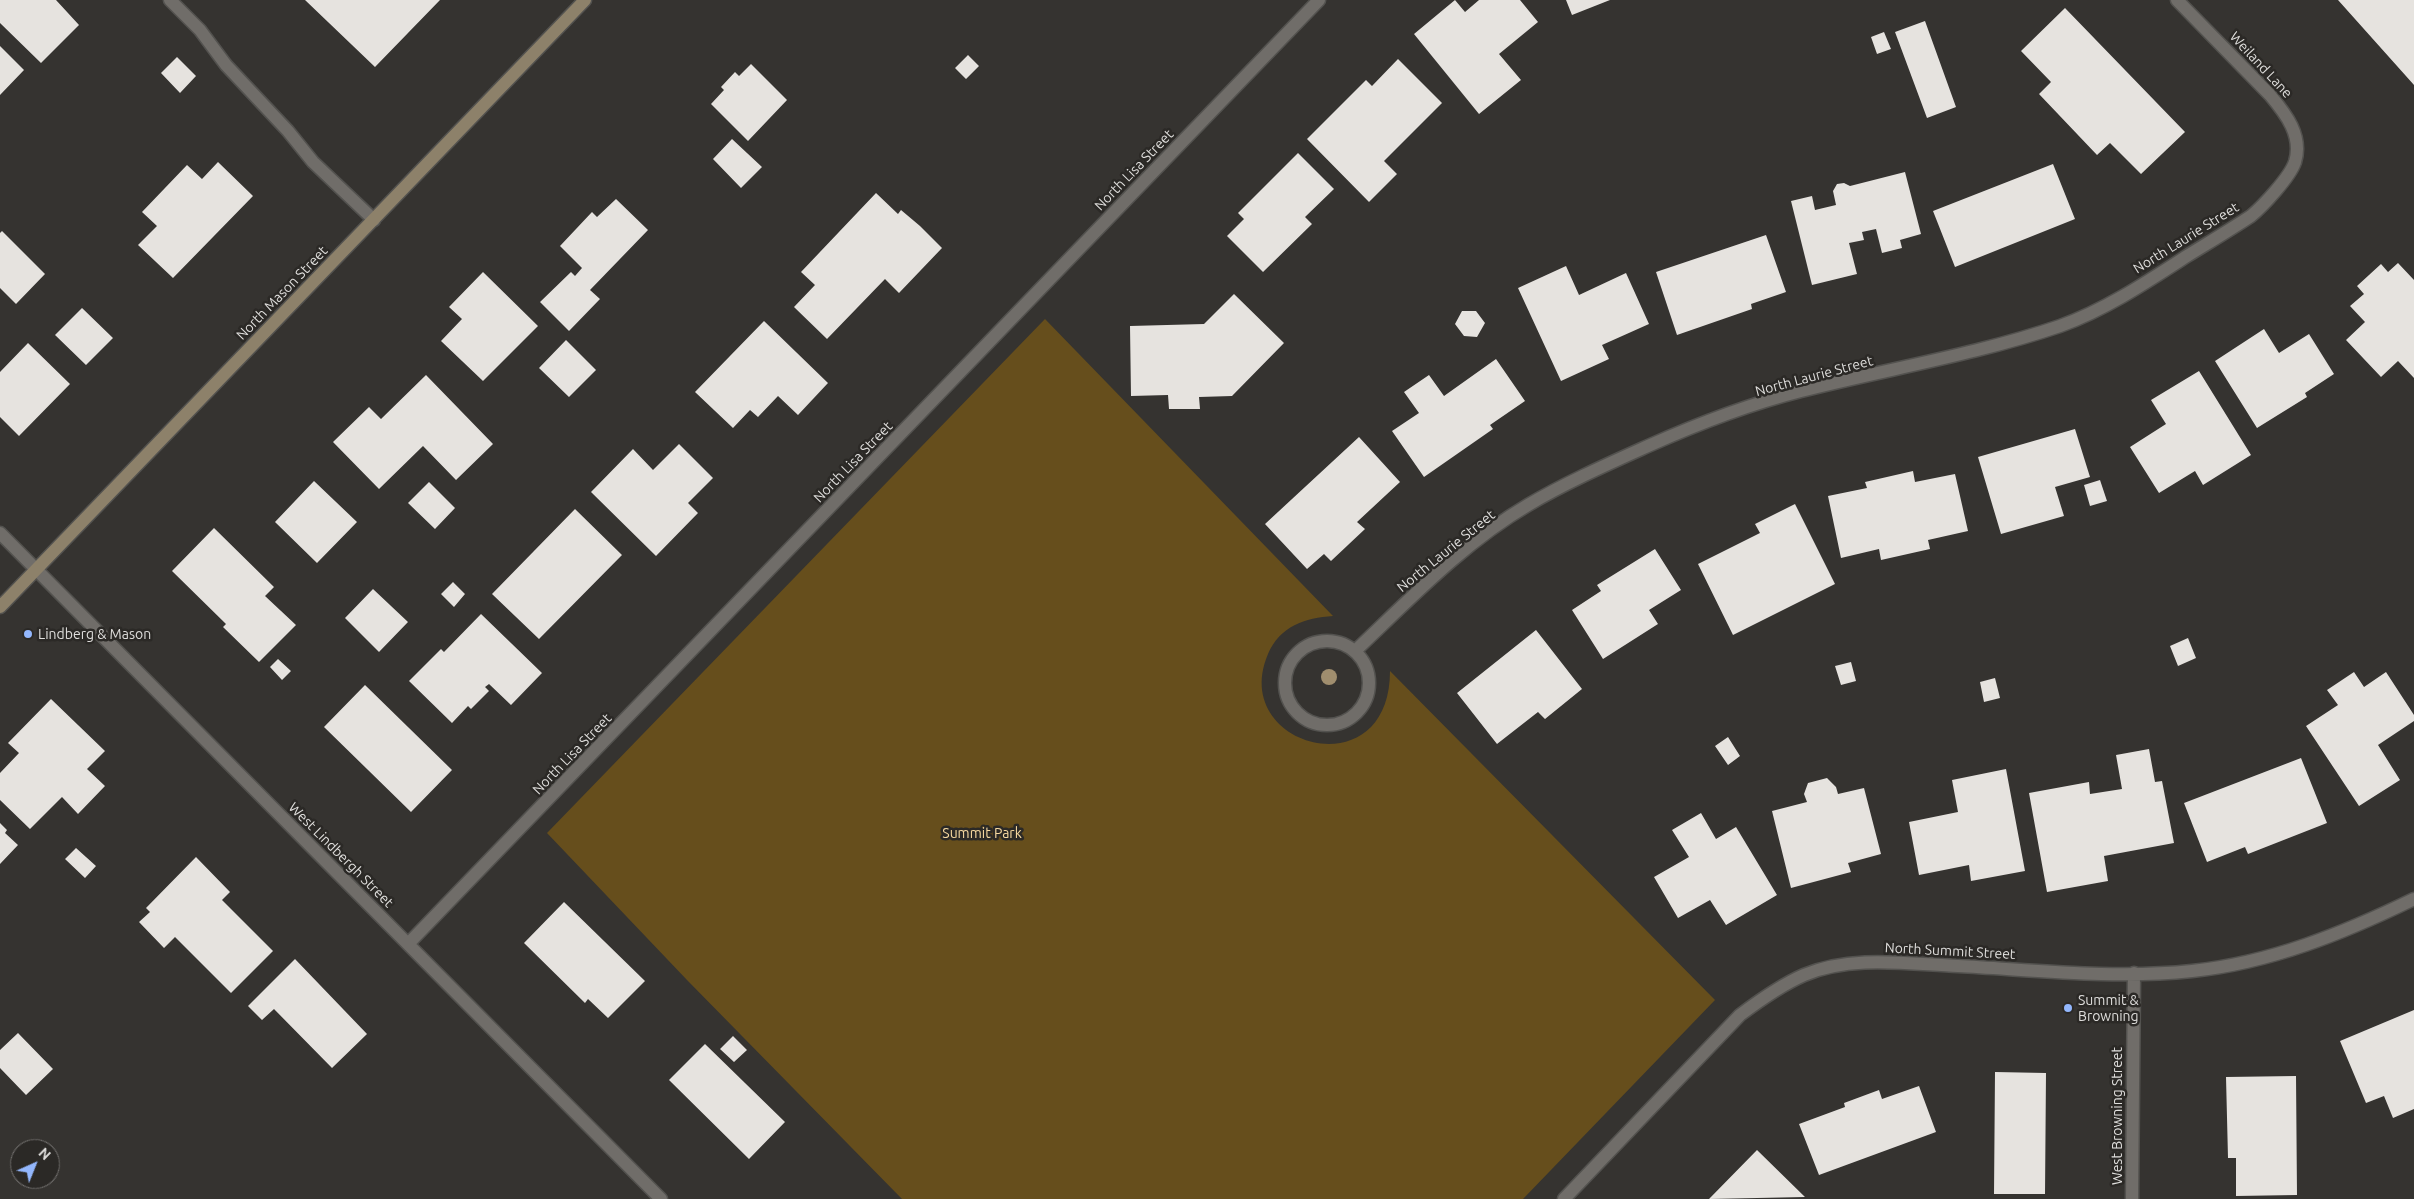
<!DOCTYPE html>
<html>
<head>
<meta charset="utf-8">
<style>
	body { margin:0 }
	#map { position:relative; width:2414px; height:1199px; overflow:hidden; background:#353330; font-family:Ubuntu,sans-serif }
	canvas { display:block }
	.north { position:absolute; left:10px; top:1139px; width:50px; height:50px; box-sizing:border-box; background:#2b2926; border:1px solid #73716f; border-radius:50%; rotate:44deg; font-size:14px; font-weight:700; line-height:20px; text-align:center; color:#dfdedc }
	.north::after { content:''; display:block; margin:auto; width:18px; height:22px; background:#93b7fd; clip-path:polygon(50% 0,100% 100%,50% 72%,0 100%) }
</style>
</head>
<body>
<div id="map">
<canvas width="2414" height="1199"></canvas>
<div class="north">N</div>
</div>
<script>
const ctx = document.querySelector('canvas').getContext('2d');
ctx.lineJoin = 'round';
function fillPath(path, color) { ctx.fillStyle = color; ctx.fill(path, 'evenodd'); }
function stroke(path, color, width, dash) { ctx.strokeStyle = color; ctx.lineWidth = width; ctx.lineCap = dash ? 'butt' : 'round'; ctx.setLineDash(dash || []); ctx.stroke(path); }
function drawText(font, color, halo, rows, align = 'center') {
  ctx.font = font + ' Ubuntu,sans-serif'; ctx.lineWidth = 5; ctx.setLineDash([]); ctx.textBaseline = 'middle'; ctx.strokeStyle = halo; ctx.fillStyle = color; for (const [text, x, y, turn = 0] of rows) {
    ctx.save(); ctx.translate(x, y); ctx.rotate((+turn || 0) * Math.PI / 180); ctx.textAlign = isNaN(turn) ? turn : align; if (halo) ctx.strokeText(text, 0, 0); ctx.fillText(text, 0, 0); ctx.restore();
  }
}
fillPath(new Path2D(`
	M1045,319L1333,616C1305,618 1280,626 1268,654C1228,747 1390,791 1390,671L1715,1000L1523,1199H902L687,980L547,833Z`), '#664e1c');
fillPath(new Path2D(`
	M0,0H56L79,25L41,63L0,23Z
	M305,0H440L375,67Z
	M1455,0L1465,12L1479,0H1520L1538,22L1499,54L1521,80L1479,114L1414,34Z
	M1566,0H1610L1572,15Z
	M2338,0H2414V85Z
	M2065,8L2185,132L2141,174L2110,143L2097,155L2039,94L2051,82L2021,51Z
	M1925,21L1956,107L1927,118L1895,32Z
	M1884,32L1891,49L1877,54L1871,37Z
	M0,46L24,70L0,95Z
	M968,55L979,66L966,79L955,68Z
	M177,57L196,76L180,93L161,73Z
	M1398,59L1442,103L1384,161L1397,174L1369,202L1307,139L1366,80L1372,86Z
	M751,64L787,100L748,141L711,104L724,90L721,87L735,72L739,76Z
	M732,139L762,167L741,188L713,159Z
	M1298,153L1334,189L1305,217L1312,224L1263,272L1227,236L1244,219L1238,213Z
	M218,162L253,196L173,278L138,245L157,226L142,212L187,165L202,179Z
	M2053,164L2075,219L1955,267L1933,211Z
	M1905,172L1921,234L1900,240L1902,248L1882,253L1876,229L1862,232L1864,240L1849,243L1857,274L1812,285L1791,201L1812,196L1815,210L1836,205L1833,191L1837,184L1844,183L1850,186Z
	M876,193L898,214L901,210L920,226L942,248L899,293L885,279L827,339L794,307L815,285L801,272Z
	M616,199L648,230L590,290L600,299L569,331L540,302L571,272L575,276L582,268L560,246L592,212L597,217Z
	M2,231L45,274L16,304L0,288V233Z
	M1766,235L1786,292L1751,304L1752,309L1677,335L1656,272Z
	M2398,263L2414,280V378L2398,361L2381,377L2346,340L2365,322L2350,306L2364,294L2357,286L2381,264L2388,272Z
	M1566,266L1579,295L1626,273L1649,324L1602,345L1609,359L1561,381L1518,288Z
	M483,272L538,326L483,381L441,341L462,319L449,307Z
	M1234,294L1284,343L1232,396L1199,397L1200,409H1169L1168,395L1131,396L1130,326L1204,324Z
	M82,308L113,338L86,365L55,335Z
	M1462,311H1476L1485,323L1477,337L1464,336L1455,324Z
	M764,321L828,383L798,415L778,396L758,417L750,410L733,428L695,392Z
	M2264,329L2279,353L2309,334L2334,374L2305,393L2307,397L2257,428L2215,361Z
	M566,340L596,370L569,397L539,368Z
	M28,343L70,384L19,436L0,417V372Z
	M1496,359L1525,401L1490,425L1493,429L1424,477L1392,431L1419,413L1404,392L1429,375L1444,396Z
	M2199,371L2251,455L2203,485L2195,471L2159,493L2130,447L2166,424L2151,400Z
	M426,375L493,444L456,480L423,446L379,489L333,442L369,407L381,419Z
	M2075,429L2090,477L2055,487L2064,516L2001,534L1978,457Z
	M1359,437L1400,482L1357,522L1365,529L1331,561L1324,554L1307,569L1265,524Z
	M679,444L713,478L688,503L698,513L656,556L591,492L633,449L653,470Z
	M1913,471L1915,482L1955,474L1968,531L1928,540L1930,549L1881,560L1879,549L1841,558L1828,496L1867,488L1865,482Z
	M2100,480L2107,501L2090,506L2084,485Z
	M314,481L357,522L317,563L275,522Z
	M429,482L455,508L435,529L408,503Z
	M1795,504L1835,584L1733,635L1698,564L1760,533L1755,524Z
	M575,509L622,555L539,639L492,594Z
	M214,528L274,587L265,596L296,625L259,662L223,627L226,624L172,571Z
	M1655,549L1681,590L1649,610L1658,624L1603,659L1572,610L1601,591L1597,585Z
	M453,582L465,594L454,607L441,594Z
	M373,589L408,622L379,652L345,618Z
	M481,614L542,673L511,705L489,684L485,687L489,691L471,709L468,706L452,723L409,681L441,649L444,652Z
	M1536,630L1582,689L1545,719L1538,712L1497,744L1457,693Z
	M2188,638L2196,658L2178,666L2170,646Z
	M278,659L291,671L282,680L270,667Z
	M1851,662L1856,681L1841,685L1835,666Z
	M2354,672L2364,687L2386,672L2414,715V721L2378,745L2400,780L2359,806L2306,726L2338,705L2327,690Z
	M1995,678L2000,698L1984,702L1980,682Z
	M365,685L452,770L411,812L324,727Z
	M51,699L105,751L87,769L105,786L78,814L62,797L30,829L0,800V773L19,753L8,743Z
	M1728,737L1740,756L1728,765L1715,746Z
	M2149,749L2155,782L2162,781L2174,843L2104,856L2108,881L2047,892L2029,793L2089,782L2090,794L2122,789L2116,755Z
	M2301,758L2327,823L2248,854L2245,847L2207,862L2184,803Z
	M2006,769L2025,871L1971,881L1969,865L1919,875L1909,822L1958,812L1952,780Z
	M1827,778L1836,787L1838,794L1864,788L1881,854L1848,863L1851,872L1791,888L1772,811L1807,802L1804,794L1808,783Z
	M1701,813L1716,839L1736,827L1777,895L1726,925L1710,900L1678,918L1654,877L1689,857L1672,830Z
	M0,823L7,830L5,833L18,845L0,864Z
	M76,848L96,866L85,878L65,859Z
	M196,857L230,892L222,900L273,951L231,993L175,937L164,948L139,922L150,912L146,908Z
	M564,902L645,981L608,1018L588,999L585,1003L524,943Z
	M295,959L367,1034L332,1068L274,1009L262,1020L248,1006Z
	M2414,1010V1109L2393,1118L2384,1096L2366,1103L2340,1041Z
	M18,1033L53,1069L26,1095L0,1068V1050Z
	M733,1036L747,1050L734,1062L720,1049Z
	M705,1044L785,1122L749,1159L669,1080Z
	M1995,1072L2046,1073L2045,1194H1994Z
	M2296,1076L2297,1195L2236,1196V1158H2228L2226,1077Z
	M1919,1086L1936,1132L1819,1175L1799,1124L1845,1107L1844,1103L1879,1090L1882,1099Z
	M1757,1150L1805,1197L1709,1199Z`), '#e6e3df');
const service = new Path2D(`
	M170,0L200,30L226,65L288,131L313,162L374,220`);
const minor = new Path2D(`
	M0,533L661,1199
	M1285 683a42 42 0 1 1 84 0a42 42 0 1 1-84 0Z
	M1355,651C1409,600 1463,543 1528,505C1565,483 1608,464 1648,446C1695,425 1750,404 1801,391C1887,369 1975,355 2060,326C2105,310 2147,282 2187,256C2208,243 2230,230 2251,216C2263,206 2290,177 2295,162C2303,136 2286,114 2270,95L2177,0
	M408,944L1319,0
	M1564,1199L1740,1015C1760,1000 1781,985 1804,975C1852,955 1907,964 1958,966C2035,970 2115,979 2192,971C2270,963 2344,933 2414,899
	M2132,1199L2134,973`);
const secondary = new Path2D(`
	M0,607L585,0`);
stroke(service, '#53524f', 15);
stroke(minor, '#53524f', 15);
stroke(secondary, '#53524f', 15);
stroke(service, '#706d69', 12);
stroke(minor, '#706d69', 12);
stroke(secondary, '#8d816a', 12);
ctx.fillStyle = '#a08e6e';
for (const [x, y] of [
	[1329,677]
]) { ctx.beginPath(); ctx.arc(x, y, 8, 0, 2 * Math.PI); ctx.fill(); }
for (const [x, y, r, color] of [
	[28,634,5,"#93b7fd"],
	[2068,1008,5,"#93b7fd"]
]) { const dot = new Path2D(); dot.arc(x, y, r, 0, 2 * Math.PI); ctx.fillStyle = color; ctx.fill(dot); stroke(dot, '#2b2926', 2); }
drawText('14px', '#dfdedc', '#2b2926', [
	["Weiland Lane",2261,65,47],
	["North Lisa Street",1134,170,-46],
	["North Laurie Street",2186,238,-32],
	["North Mason Street",282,293,-46],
	["North Laurie Street",1814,376,-15],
	["North Lisa Street",853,462,-46],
	["North Laurie Street",1446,551,-39],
	["North Lisa Street",572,754,-46],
	["West Lindbergh Street",341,855,45],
	["North Summit Street",1950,951,3],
	["West Browning Street",2117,1116,-90]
]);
drawText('14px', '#dfdedc', '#2b2926', [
	["Lindberg & Mason",38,634],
	["Summit &",2078,1000],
	["Browning",2078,1016]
], 'left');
drawText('14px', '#f7d9a0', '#2b2926', [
	["Summit Park",982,833]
]);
</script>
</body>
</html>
